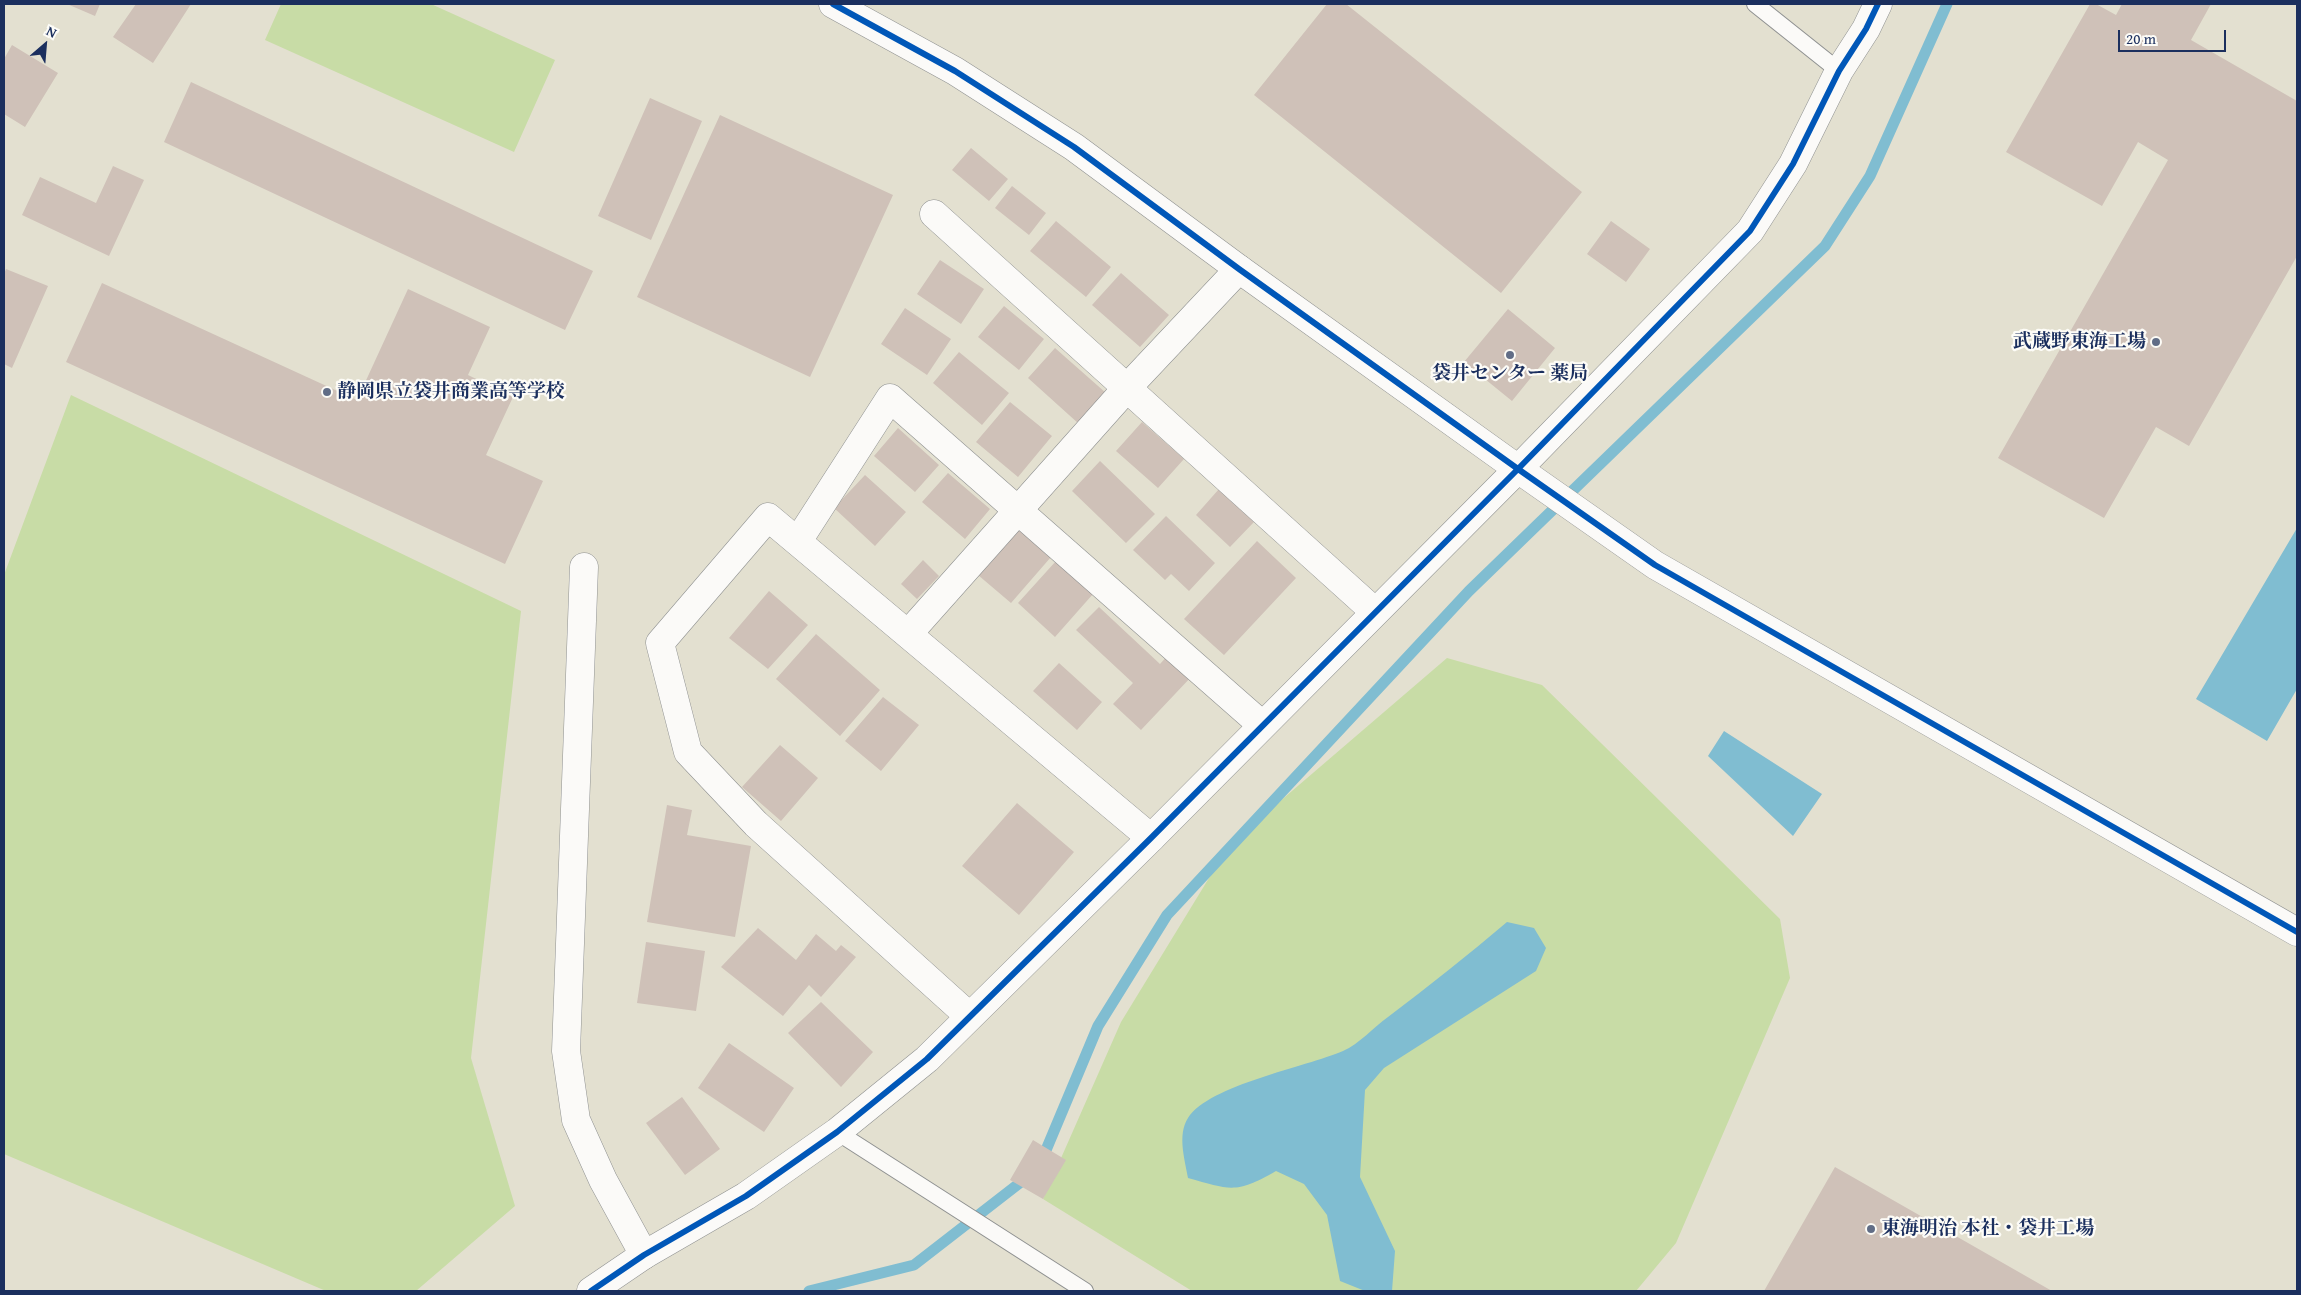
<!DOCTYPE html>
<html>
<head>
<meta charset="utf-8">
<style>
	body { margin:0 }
	#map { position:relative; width:2301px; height:1295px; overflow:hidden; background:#e3e0d0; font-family:"Gentium Book Plus",serif }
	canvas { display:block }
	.frame { position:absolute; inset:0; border:5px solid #1b2f5e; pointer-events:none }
	.north { position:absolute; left:20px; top:20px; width:50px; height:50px; -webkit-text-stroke:4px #fdfcf7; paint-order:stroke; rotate:27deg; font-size:14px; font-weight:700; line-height:20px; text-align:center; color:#1b2f5e }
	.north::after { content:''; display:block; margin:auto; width:18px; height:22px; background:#1b2f5e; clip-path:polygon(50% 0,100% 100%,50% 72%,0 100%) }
	.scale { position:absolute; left:2118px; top:30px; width:108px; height:22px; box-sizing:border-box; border:2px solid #1b2f5e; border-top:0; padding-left:6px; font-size:15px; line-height:18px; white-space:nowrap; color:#1b2f5e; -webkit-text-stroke:4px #fdfcf7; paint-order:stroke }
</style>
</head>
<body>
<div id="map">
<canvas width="2301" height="1295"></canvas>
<div class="frame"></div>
<div class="north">N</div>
<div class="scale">20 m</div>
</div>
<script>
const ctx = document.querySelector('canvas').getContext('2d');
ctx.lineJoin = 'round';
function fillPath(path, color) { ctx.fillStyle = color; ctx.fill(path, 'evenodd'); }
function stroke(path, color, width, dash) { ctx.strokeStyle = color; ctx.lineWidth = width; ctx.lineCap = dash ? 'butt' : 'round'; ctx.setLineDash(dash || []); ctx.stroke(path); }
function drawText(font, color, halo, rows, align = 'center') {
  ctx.font = font + ' "Gentium Book Plus","Noto Serif JP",serif'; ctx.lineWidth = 4.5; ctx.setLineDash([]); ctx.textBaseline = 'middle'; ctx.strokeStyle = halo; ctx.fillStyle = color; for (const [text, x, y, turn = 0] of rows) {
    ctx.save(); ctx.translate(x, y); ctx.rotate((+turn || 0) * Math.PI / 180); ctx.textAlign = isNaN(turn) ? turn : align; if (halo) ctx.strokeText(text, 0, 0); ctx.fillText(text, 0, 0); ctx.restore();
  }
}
fillPath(new Path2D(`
	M281,4H431L555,60L514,152L265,40Z
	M71,395L521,611L471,1058L515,1206L416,1291H326L4,1154V575Z
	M1447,658L1542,685L1780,919L1790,978L1676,1243L1636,1291H1192L1043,1199L1121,1022L1220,860L1250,827Z`), '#c8dca6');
fillPath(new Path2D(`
	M2297,528V689L2267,741L2196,699Z
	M1724,731L1822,794L1793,836L1708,756Z
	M1507,922L1534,928L1546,948L1536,971L1384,1068L1365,1090L1360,1177L1395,1251L1392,1291H1365L1340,1281L1327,1215L1304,1184L1276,1171C1236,1194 1231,1190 1188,1178C1185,1160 1177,1135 1188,1118C1209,1085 1306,1067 1343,1051C1359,1044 1374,1027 1388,1017C1429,986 1468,955 1507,922Z`), '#80bdd1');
stroke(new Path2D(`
	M1041,1162L1098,1026L1167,915L1469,591L1825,246L1870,176L1947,4
	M809,1291L914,1265L1030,1175`), '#80bdd1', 11);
fillPath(new Path2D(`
	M67,4H100L95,16Z
	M136,4H191L153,63L113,37Z
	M1327,4H1346L1582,192L1501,293L1254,95Z
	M2090,4H2096L2116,15L2122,4H2211L2191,40L2297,101V256L2189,446L2156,427L2104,518L1998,458L2168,160L2138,142L2102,206L2006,152Z
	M12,45L58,73L25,127L4,114V59Z
	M191,82L593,271L565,330L164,142Z
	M650,98L702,121L651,240L598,216Z
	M720,115L893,195L810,377L637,297Z
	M971,148L1008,179L989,201L952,170Z
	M113,166L144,180L109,256L22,215L40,177L96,203Z
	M1012,186L1046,213L1029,235L995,208Z
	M1056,221L1111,267L1086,297L1030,251Z
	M1611,221L1650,249L1626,282L1587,254Z
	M940,260L984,289L961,324L917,294Z
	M6,269L48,286L12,368L4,364V274Z
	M1121,273L1169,315L1140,347L1092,305Z
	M102,283L357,400L408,289L490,327L468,375L513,397L486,455L543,481L505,564L66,362Z
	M1004,306L1044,339L1019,370L978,337Z
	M905,308L951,339L927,375L881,344Z
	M1508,309L1555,348L1512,401L1464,362Z
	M1055,348L1106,393L1079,424L1028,378Z
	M959,352L1009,393L982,425L933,383Z
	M1010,402L1052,436L1018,477L976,442Z
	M1142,422L1184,459L1158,488L1116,451Z
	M898,428L939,465L915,492L874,456Z
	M1100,461L1155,514L1126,543L1072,491Z
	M948,473L990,509L965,539L922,502Z
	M865,475L906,512L875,546L834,508Z
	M1219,489L1254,522L1230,547L1196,515Z
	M1166,516L1215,563L1189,591L1171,574L1165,580L1133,550Z
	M1020,529L1051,557L1011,603L978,575Z
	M1257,541L1296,578L1224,655L1184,619Z
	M923,560L939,576L917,599L901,584Z
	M1056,561L1093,594L1055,637L1018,603Z
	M769,591L808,625L768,669L729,638Z
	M1099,607L1160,664L1169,654L1192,676L1141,730L1113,704L1133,683L1076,630Z
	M816,634L880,690L840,736L776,679Z
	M1059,663L1102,702L1077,730L1033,691Z
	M883,697L919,725L881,771L845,741Z
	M780,745L818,778L781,821L742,787Z
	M1017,803L1074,852L1019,915L962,866Z
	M667,805L692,810L687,835L751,846L735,937L647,922Z
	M758,928L796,960L816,934L836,951L841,945L856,957L821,997L809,985L783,1016L721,967Z
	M646,942L705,951L696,1011L637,1003Z
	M821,1002L873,1052L841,1087L788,1033Z
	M729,1043L794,1088L764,1132L698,1088Z
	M682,1097L720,1149L685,1175L646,1123Z
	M1033,1140L1066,1160L1043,1199L1010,1180Z
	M1835,1167L2052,1291H1764Z`), '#cfc1b8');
const lane = new Path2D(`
	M1755,4L1839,71
	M837,1132L1085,1291`);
const street = new Path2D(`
	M934,214L1374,611
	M798,541L890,398L1262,725
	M584,567L566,1051L576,1120L603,1180L644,1255
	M908,634L1126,389L1239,269
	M969,1016L756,824L688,752L660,643L768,517L1151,838`);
const secondary = new Path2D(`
	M833,4L955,71L1074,147L1239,269L1518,469L1655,565L2297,932
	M591,1291L644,1255L746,1196L837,1132L927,1059L1151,838L1518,469L1750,231L1793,164L1839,71L1866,29L1878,4`);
stroke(lane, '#8f9191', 18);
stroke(street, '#8f9191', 29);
stroke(secondary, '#8f9191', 29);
stroke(lane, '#fbfaf8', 16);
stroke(street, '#fbfaf8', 28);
stroke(secondary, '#fbfaf8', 28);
stroke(new Path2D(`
	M833,4L955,71L1074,147L1239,269L1518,469L1655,565L2297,932
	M591,1291L644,1255L746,1196L837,1132L927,1059L1151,838L1518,469L1750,231L1793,164L1839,71L1866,29L1878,4`), '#0057b8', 6);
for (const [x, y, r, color] of [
	[2156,342,5,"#616d86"],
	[1510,355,5,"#616d86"],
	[327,392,5,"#616d86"],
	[1871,1229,5,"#616d86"]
]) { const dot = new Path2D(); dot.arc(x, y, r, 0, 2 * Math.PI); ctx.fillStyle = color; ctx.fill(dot); stroke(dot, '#fdfcf7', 2); }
drawText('bold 19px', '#1b2f5e', '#fdfcf7', [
	["武蔵野東海工場",2146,342,"right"],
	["袋井センター 薬局",1510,374,"center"],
	["静岡県立袋井商業高等学校",337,392],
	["東海明治 本社・袋井工場",1881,1229]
], 'left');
</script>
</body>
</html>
